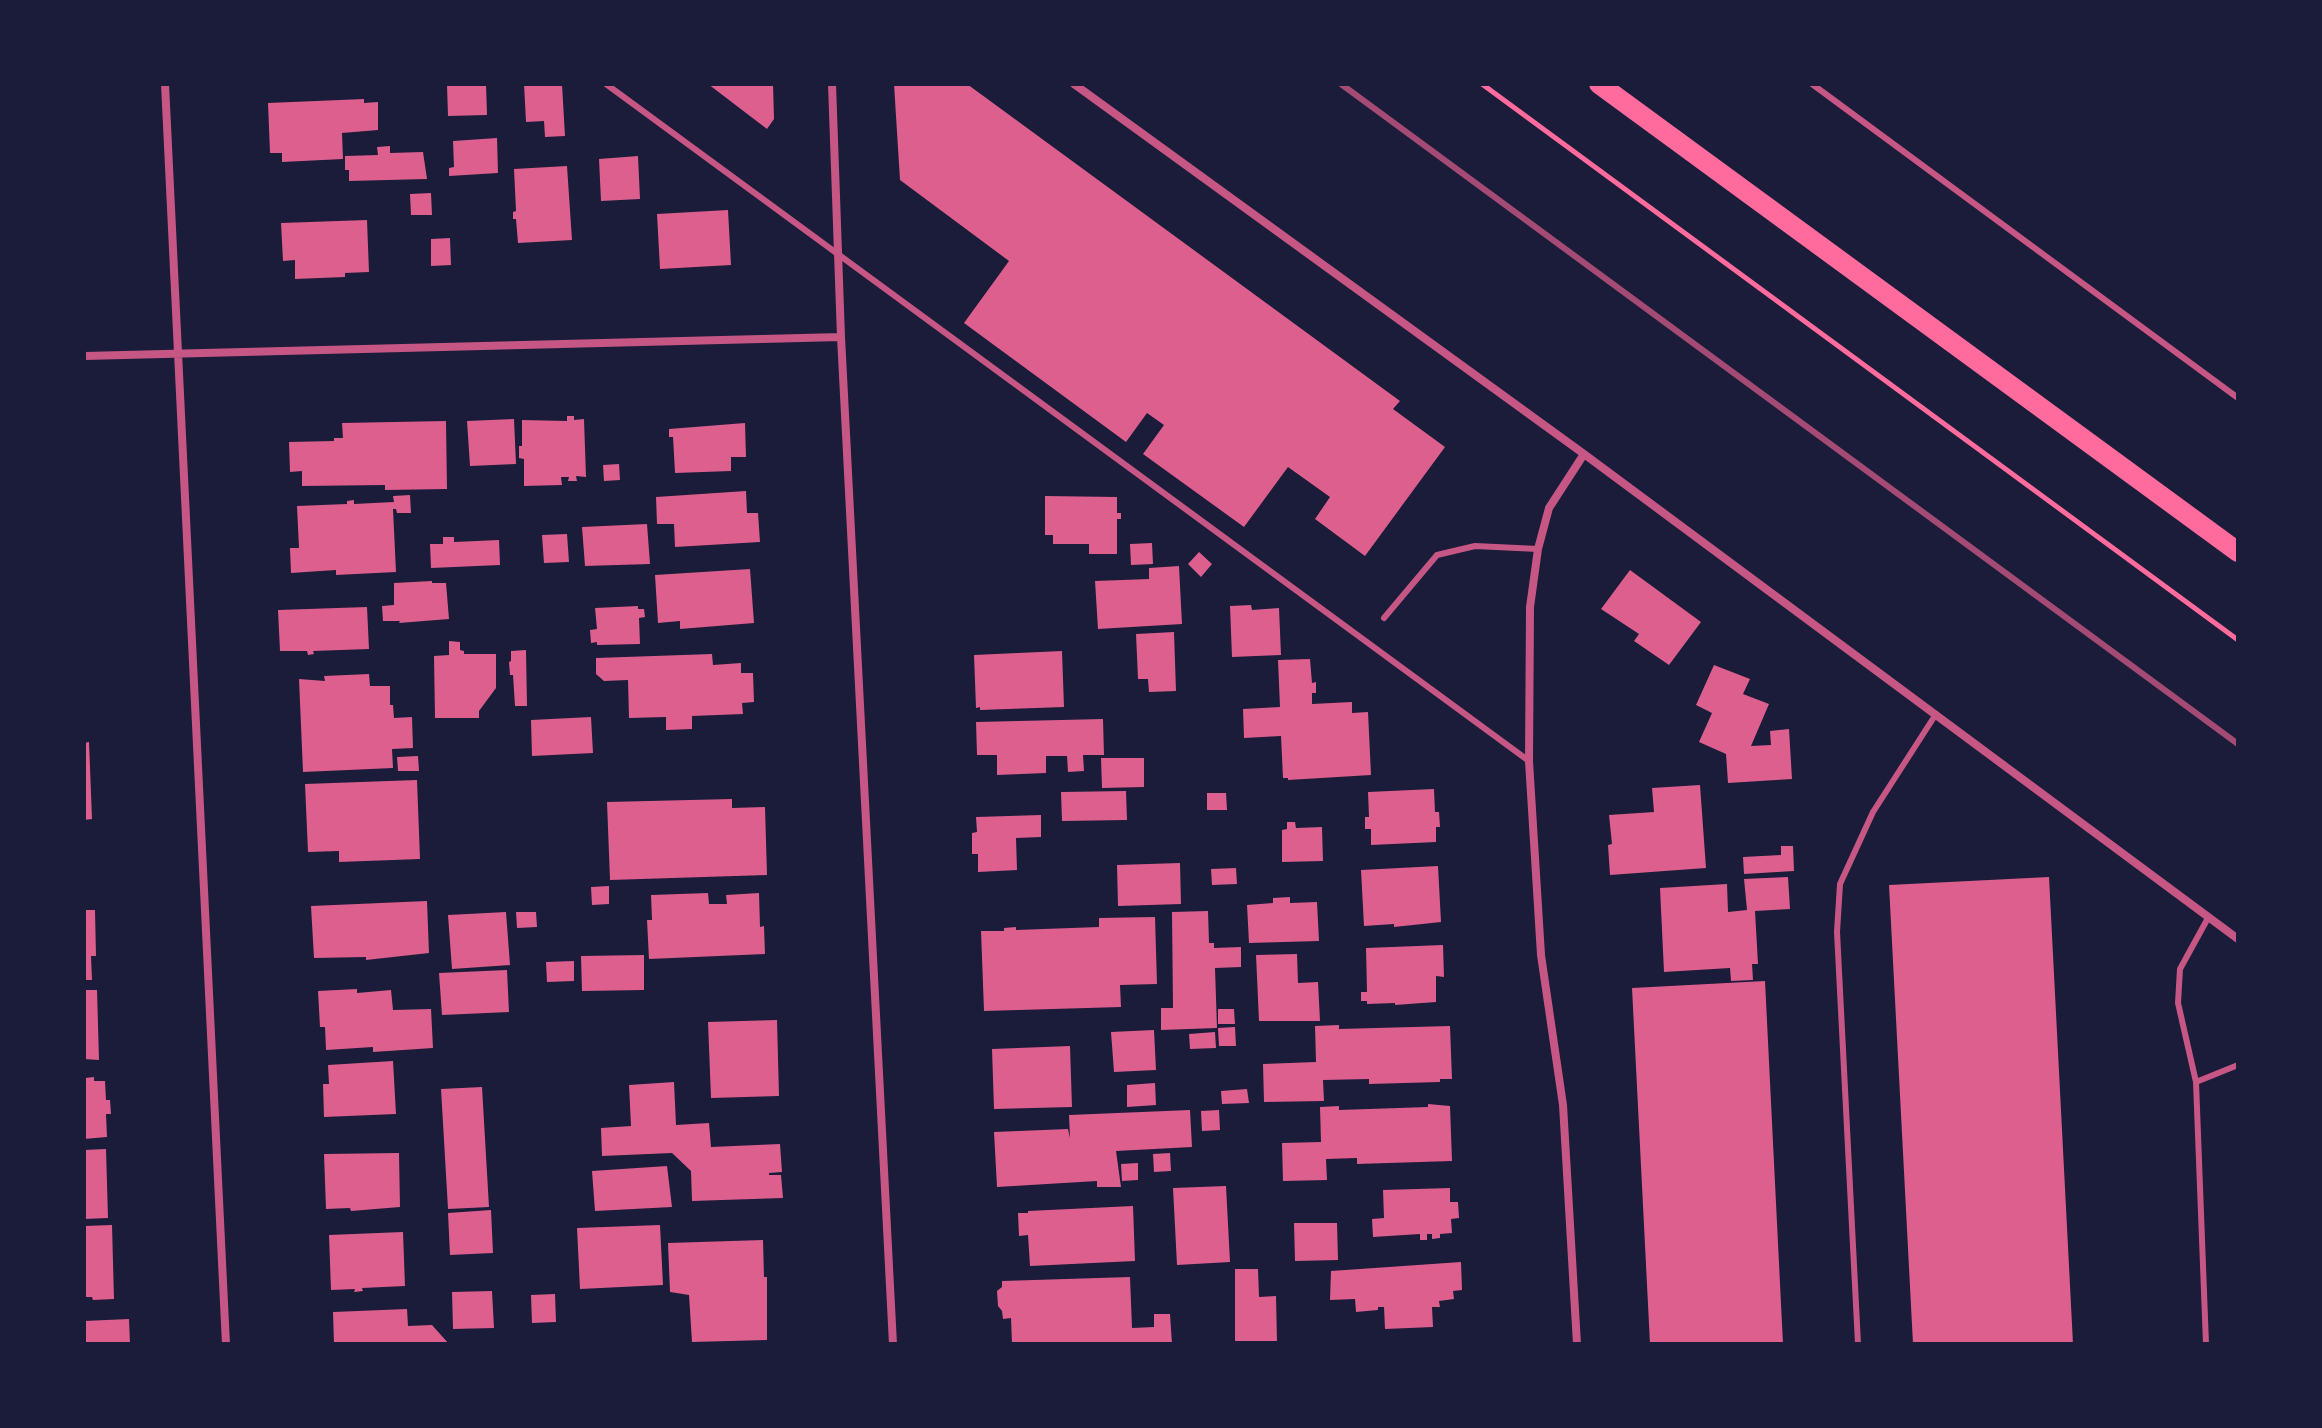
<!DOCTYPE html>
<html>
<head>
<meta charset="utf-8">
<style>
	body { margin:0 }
	#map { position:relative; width:2322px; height:1428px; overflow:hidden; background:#1b1b3a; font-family:"Exo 2",sans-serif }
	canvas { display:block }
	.frame { position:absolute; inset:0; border:86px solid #1b1b3a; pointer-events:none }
</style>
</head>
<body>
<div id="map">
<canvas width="2322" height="1428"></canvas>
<div class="frame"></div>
</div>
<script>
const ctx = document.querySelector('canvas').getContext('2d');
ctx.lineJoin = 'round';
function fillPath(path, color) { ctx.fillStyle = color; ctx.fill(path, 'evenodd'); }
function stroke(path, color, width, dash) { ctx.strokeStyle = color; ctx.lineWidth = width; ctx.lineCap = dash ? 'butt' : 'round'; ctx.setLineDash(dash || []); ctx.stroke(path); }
fillPath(new Path2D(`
	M486,84L487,115L448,116L447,85Z
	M524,84H562L565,136L545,137L544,121L526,122Z
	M708,84H773L774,119L767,129Z
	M894,84H967L1400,401L1393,409L1445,447L1365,556L1315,519L1330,497L1288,467L1244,527L1143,454L1164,425L1147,413L1126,442L964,323L1009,261L900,180Z
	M364,99V103L378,102V130L342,133L343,159L282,162V153H270L268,103Z
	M497,138L498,173L449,176V168L454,167L453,141Z
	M390,146V153L423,152L427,179L349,181V170H345V156L378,155L377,147Z
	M638,156L640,199L601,201L599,159Z
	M567,166L572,240L518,243L516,219H513V212L516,211L514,169Z
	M431,193L432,215H411L410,194Z
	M728,210L731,265L660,269L657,214Z
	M367,220L369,272L345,273V277L295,279V260L283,261L281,223Z
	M450,238L451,265L431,266V239Z
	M567,416H574V420L584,419L586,477L576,476L577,481H568L569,477H561L562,485L524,486V459L519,458V446H522V420L567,421Z
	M514,419L516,464L470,466L467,421Z
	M446,421L447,489L385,490V485L302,486V471L290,472L289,442L334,441V438H343L342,423Z
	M745,423L746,457H731V471L675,473L673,437H669V429Z
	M619,464L620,480L604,481L603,465Z
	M746,491L747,513H758L760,542L675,547L674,524H657L656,497Z
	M410,495L411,513H397L396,509H393L396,572L336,575V570L291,573L290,548H299L297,506L347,504V501L354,500V504L394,502L393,496Z
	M1045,496L1117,497V513H1121V519H1117V554H1089V544H1053V535H1045Z
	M647,524L650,564L585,566L582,527Z
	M567,534L569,562L544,563L542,535Z
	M443,537H454V542L499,540L500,565L431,568L430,544H443Z
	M1152,543L1153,564L1131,565L1130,544Z
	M1199,552L1212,564L1201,577L1188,564Z
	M1179,566L1182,624L1098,629L1095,581L1149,579V568Z
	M750,569L754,623L680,629V621L658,623L655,575Z
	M1630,570L1701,622L1669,665L1634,641L1639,634L1601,609Z
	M432,581V583H446L449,619L399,623L400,621H383L382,606L394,605V583Z
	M1251,605L1252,610L1279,608L1281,655L1232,657L1230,606Z
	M638,606V609H644L645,617L639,618L640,644L597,645V642L591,643L590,630L597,629L595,608Z
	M367,607L369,649L313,651L314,654L308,655L307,651H280L278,610Z
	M1174,632L1176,691L1149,692L1148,679H1138L1136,634Z
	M449,641L460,642V650L464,651V654H496V688L479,711V718H435L434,656L449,655Z
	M526,650L527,706H515L513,675H510L509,662L511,661V651Z
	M1062,651L1064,707L980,710V707L976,708L974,655Z
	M712,654L713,665L741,663V673H753L754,702L742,703L743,714L692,716V729L666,730V717L629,718L628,680L604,681L596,674V658Z
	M1310,659L1312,683L1316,682V693H1312V704L1352,702V713L1368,712L1371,775L1288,780V778H1283L1281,736L1244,738L1243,709L1280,707L1278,660Z
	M1714,665L1750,679L1743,694L1769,704L1751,746L1771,745L1770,731L1789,729L1792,779L1728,783L1726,754L1699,742L1712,713L1696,705Z
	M369,674L370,686H390V705H393L394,718L412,717L413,748L392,749L393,768L303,772L299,679L325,681L324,676Z
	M591,717L593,753L532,756L531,720Z
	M1103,719L1104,755H1083L1084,771L1068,772L1067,756H1046V773L997,775V755H977L976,722Z
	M89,742L92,819L84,820V743Z
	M418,756L419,771H398L397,757Z
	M1101,758H1144V787L1102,788Z
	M417,780L420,859L339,862V851L308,852L305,784Z
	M1700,785L1706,868L1610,875L1608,845L1612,844L1609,815L1654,812L1652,788Z
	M1434,789L1435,812H1439L1440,827H1436V842L1371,845V829H1365V817H1369L1368,792Z
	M1126,791L1127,820L1062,821L1061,792Z
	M1207,793H1226L1227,810H1207Z
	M732,799V808L765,807L767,875L610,880L607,802Z
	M1041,815V837L1016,838L1017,870L978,872V854H972V833L977,832L976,817Z
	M1287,822H1295L1296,828L1322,827L1323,861L1282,862V830L1287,829Z
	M1781,846H1793L1794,871L1744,874L1743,857L1781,855Z
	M1180,863L1181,904L1118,906L1117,865Z
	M1438,866L1441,922L1394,927V924L1364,926L1361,870Z
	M1236,868L1237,884L1212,885L1211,869Z
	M1788,877L1790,909L1755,911L1758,964H1752L1753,980L1731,981L1730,968L1664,972L1660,888L1727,884L1728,912L1747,910L1744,879Z
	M2049,877L2073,1344H1913L1889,885Z
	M609,886V904L592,905L591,887Z
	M708,893L709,904H727L726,895L759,893L760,927L764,926L765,954L649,959L647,920H652L651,895Z
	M1290,897V903L1317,902L1319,941L1249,943L1247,905L1273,903V898Z
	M427,901L429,953L366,960V957L314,958L311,906Z
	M84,910H95L96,956H91L92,980H84Z
	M1208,911L1209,943H1214V948L1241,947V967L1215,968L1217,1028L1161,1030V1008H1173L1172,912Z
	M506,912L510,965L452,969L448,915Z
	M516,912H536L537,927L517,928Z
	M1155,917L1157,984L1120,985L1121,1007L984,1011L981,931H1004V928L1016,927V930L1099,927V918Z
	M1443,945L1444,977L1436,976V1002L1395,1005V1003L1367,1004V1001H1361V992H1367L1366,948Z
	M1297,954L1298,983L1318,982L1320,1021H1259L1256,955Z
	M644,955V990L582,991L581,956Z
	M574,961V981L547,982L546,962Z
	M507,970L509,1012L442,1015L439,973Z
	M1765,981L1783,1344H1650L1632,988Z
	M357,989V993L391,990L393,1010L431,1009L433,1048L373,1052V1047L326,1050L325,1027H320L318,991Z
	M84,990H97L99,1060L84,1059Z
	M1218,1009H1234L1235,1024H1218Z
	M777,1020L779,1096L711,1098L708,1022Z
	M1339,1025V1029L1450,1026L1452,1079H1440V1082L1369,1084V1079L1323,1080L1324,1101L1264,1102L1263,1064L1316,1062L1315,1026Z
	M1235,1027L1236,1046H1219L1218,1028Z
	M1154,1030L1156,1070L1114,1072L1111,1032Z
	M1215,1032L1216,1048L1190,1049L1189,1034Z
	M1070,1046L1072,1107L994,1109L992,1049Z
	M393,1061L396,1114L324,1117L323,1084H329L328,1065Z
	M94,1077V1081H105L106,1100H110L111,1114H106L107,1137L84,1139V1081L85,1078Z
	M674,1082L676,1125L709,1123L711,1147L780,1144L782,1172L769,1173V1175H781L783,1198L692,1201L691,1171L672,1153L602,1156L601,1128L631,1126L629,1085Z
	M1155,1083L1156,1105L1127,1107V1085Z
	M482,1087L489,1207L448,1209L441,1089Z
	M1247,1089L1249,1103L1222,1104L1221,1091Z
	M1428,1104L1450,1106L1452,1161L1357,1164V1158L1326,1159L1327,1180L1283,1181L1282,1143L1321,1142L1320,1107L1339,1106V1110L1428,1107Z
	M1190,1110L1192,1147L1116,1151L1121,1187H1097V1181L997,1187L994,1132L1068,1129L1070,1138L1069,1115Z
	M1219,1110L1220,1130L1202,1131L1201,1111Z
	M106,1149L108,1218L84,1219V1150Z
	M399,1153L400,1207L351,1211L350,1208L326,1209L324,1154Z
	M1170,1153L1171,1171L1154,1172L1153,1154Z
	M1138,1163V1180L1122,1181L1121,1164Z
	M667,1166L672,1207L595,1211L592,1171Z
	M1226,1186L1230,1262L1177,1265L1173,1188Z
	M1450,1188V1202H1458L1459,1218L1451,1219L1452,1233L1440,1234V1238L1432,1239V1234H1427V1240H1420V1234L1373,1237L1372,1219L1384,1218L1383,1190Z
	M1133,1206L1135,1261L1030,1266L1028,1235L1019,1236L1018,1213H1028V1211Z
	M491,1210L493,1253L450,1255L448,1213Z
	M1294,1223H1337L1338,1260L1295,1261Z
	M112,1225L114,1299L93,1300L92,1297H84V1226Z
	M660,1225L663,1285L580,1289L577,1228Z
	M403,1232L405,1286L362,1288L363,1291L354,1292L355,1289L331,1290L329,1235Z
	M763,1240L764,1277H767V1340L692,1342L689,1295L670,1292L668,1243Z
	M1461,1262L1462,1290L1453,1291L1454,1299L1439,1301L1440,1307H1432L1433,1327L1385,1329L1384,1307H1378V1310L1356,1312L1355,1299L1330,1300L1331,1271Z
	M1235,1269H1258L1259,1297L1276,1296L1277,1341H1235Z
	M1130,1277L1132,1328L1154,1327V1314H1170L1172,1344H1012L1011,1318L1003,1319L1002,1311L998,1306L997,1291L1002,1287V1281Z
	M492,1291L494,1328L453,1329L452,1292Z
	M555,1294L556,1322L532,1323L531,1295Z
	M407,1309L408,1326L432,1325L449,1344H334L333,1312Z
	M129,1319L130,1344H84V1321Z`), '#dd5f8e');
stroke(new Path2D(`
	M1482,84L2238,640`), '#ff6b9d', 5);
stroke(new Path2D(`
	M606,84L1529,761
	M1812,84L2238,398
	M1384,618L1437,555L1475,546L1538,549
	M2196,1082L2238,1065
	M1858,1344L1837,932L1840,884L1873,812L1936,714
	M2206,1344L2196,1082L2178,1003L2180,969L2208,918`), '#c65784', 6);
stroke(new Path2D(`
	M165,84L226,1344
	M832,84L841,337L893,1344
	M1074,84L1584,454L2238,939
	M84,356L841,337
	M1577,1344L1563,1105L1541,955L1529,761L1530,607L1538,549L1549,508L1584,454`), '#c65784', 8);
stroke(new Path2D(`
	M1599,84L2238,552`), '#ff6b9d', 20);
stroke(new Path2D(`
	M1341,84L2238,744`), '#a44b75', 6);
</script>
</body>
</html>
